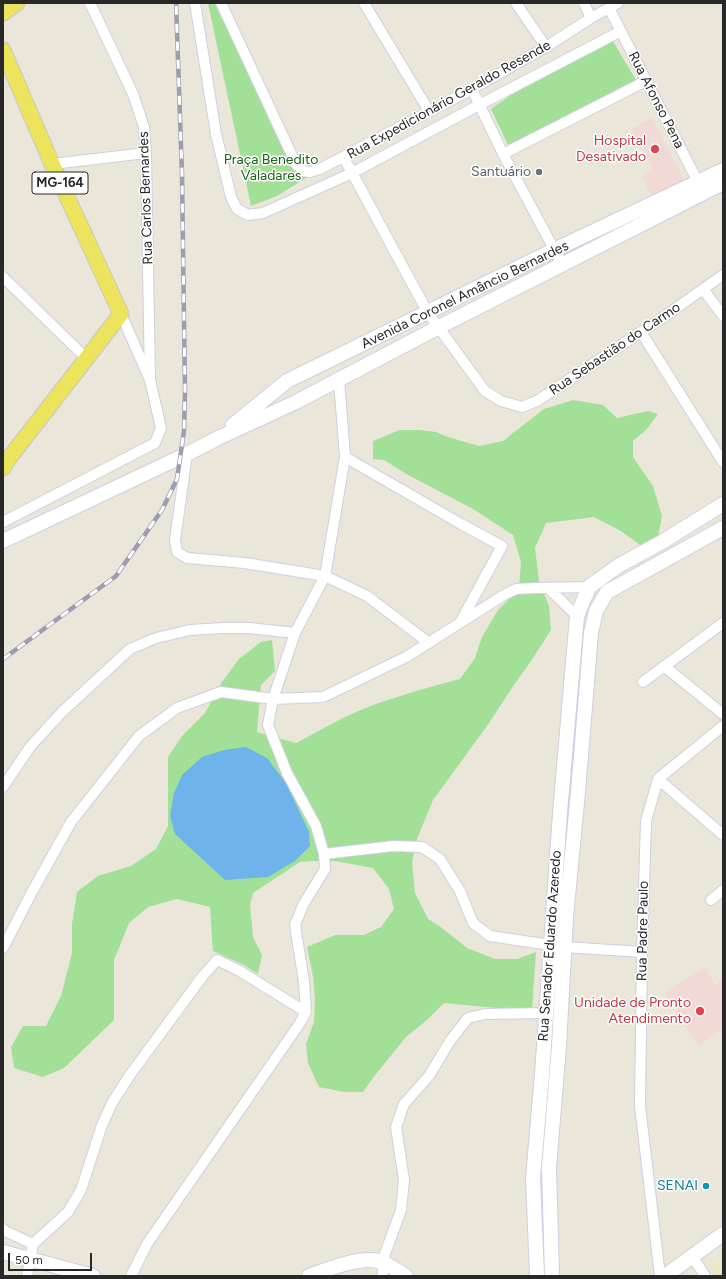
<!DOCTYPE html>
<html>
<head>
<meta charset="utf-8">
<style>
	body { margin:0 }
	#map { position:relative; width:726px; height:1279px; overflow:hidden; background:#eae6d9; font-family:Figtree,sans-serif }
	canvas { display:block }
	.frame { position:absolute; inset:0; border:4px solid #282828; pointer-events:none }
	.scale { position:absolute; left:8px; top:1253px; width:84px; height:18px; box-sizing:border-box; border:2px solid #282828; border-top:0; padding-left:5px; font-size:12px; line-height:14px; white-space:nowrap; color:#282828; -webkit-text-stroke:3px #fff; paint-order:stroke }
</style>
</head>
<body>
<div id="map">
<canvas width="726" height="1279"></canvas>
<div class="frame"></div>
<div class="scale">50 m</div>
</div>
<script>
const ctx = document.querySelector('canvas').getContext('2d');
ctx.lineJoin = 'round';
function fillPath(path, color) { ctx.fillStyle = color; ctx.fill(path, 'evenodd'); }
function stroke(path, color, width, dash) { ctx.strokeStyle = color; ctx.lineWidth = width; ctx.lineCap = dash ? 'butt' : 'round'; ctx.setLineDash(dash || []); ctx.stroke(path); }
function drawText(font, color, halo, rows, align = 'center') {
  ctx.font = font + ' Figtree,sans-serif'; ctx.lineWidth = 3; ctx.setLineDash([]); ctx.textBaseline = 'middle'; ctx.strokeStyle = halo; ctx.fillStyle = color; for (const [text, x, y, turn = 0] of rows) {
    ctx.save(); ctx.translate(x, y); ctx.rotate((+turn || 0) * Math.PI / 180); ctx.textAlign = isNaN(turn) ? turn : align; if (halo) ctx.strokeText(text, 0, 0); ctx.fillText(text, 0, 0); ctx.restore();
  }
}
fillPath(new Path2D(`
	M723,1257V1276H716L710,1266Z`), '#ece7c9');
fillPath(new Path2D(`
	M652,117L684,180L652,196L641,176L653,169L631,129Z
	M704,968L716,985L721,980L723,984V1029L698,1045L665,993Z`), '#f1dad6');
fillPath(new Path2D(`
	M208,3H222L306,178L277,196L251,206Z
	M608,33L636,80L508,145L491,109L544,72Z
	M573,400L603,405L617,418L648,411L658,414L646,430L633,441V457L653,486L662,516L658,537L642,546L619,530L594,517L546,523L535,548L539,581L549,606L551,630L533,658L514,685L487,726L433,800L417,839L412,863L415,893L428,919L442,928L467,948L495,959H517L536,952L532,1009H507L444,1003L428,1019L406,1037L376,1074L363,1092H344L319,1087L308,1063L306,1044L314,1022L315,999L313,976L307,947L335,935H364L381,927L394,909L389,889L373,868L335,861H312L300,862L253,893L250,905L253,937L262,955L258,974L242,964L213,951L210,907L177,899L148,907L129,923L114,960V1020L64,1068L43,1077L14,1068L11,1047L23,1026H46L61,996L72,953V924L77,892L98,876L131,866L156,849L168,826V757L182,736L205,713L222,682L239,659L261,642L272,640L275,671L261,685L257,732L296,743C313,734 329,725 345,717C380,700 423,689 460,679L475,658L482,637L498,610L519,589L521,562L513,535L473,509L408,475L384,460L373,459V441L400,430H420L436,432L448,437L479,446L503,441L544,409Z`), '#a3e097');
fillPath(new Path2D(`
	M246,747L267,758L286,783L309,832L310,846L295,861L268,877L225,880L175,834L170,816L174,793L182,775L202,757L224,750Z`), '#6eb3ea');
const street = new Path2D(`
	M90,3L133,94L144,127L146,153L150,380
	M195,3L216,134L231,197L237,209L248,215L263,213L352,173L479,105L621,31
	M221,3L296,164L303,171L310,172L320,169L472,89L546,47L591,18L618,3
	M364,3L429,111
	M516,3L546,47
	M584,3L591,18
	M609,8L701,188
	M472,89L503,154L562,264
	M503,154L646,81
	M344,158L428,313L485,391L501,401L522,407L537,401L665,316L723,275
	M52,164L146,153
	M3,277L86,358
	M703,289L723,316
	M641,332L723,462
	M339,380L345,457L325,576L295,633L273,699L268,725L287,773L316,826L324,854L393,846L422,847L440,859L460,891L473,923L490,936L564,947L642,952
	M187,454L175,540L177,552L187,558L245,563L325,576L367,596L429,643
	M345,457L461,524L502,546L461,621
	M3,522L155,443L161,428L150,380L121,314
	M548,588L577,616
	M664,666L723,714
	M643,682L723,623
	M658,779L646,821L642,952L640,1106L660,1276
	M658,779L723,835
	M658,779L723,726
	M3,787L30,747L61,713L130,649L156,638L190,630L223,628H249L295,633
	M711,900L723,890
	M3,948L32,892L71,822L139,736L177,708L221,692L273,699L323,697L406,657L504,595L516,589L535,588L589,587
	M3,1229L5,1231L33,1244L68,1212L81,1190L102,1125L112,1103L130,1075L202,977L217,960L238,970L306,1012
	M692,1256L705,1276
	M27,1276L33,1244
	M131,1276L147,1244L300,1023L306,1012L304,982L295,925L303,905L325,869L324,854
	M383,1276L382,1262L401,1210L404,1180L396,1127L404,1104L429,1076L450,1041L468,1018L485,1014L546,1013`);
const secondary = new Path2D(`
	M233,425L287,381L554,250L723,170
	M3,541L187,454L218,438L296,402L439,327L723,183
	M3,1252L93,1276
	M309,1276C328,1269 362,1255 382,1262C390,1265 399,1272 406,1276
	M537,1276L533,1178L542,1074L560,813L577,616L589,587L618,566L662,542L723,504
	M552,1276L549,1168L559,1046L566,917L578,792L591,633L596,611L607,592L723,528
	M665,1276L723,1234`);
const primary = new Path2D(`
	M3,13L17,3
	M3,50L52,164L121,314L10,457L3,468`);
stroke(street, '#cfcfe1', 12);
stroke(secondary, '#cfcfe1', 16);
stroke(primary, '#c7c7c7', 17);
stroke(street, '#fff', 10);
stroke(secondary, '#fff', 14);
stroke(primary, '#ece45d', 15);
const rail = new Path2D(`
	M3,659L116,576L162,510L177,479L184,431L185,391L182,174L176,3`);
stroke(rail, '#9d9db2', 4.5);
stroke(rail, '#fff', 3, [9]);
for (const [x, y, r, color] of [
	[655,149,5,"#e0444e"],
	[539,172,4,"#6b7280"],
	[700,1011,5,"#e0444e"],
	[706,1186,4,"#0f9aa8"]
]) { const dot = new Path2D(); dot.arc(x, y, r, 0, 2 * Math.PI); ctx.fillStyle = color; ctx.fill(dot); stroke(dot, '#fff', 1.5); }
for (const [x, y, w] of [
	[60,183,56]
]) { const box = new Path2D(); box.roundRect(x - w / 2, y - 11, w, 22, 3); ctx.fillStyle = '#fff'; ctx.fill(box); stroke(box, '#282828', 1); }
drawText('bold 13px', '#282828', null, [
	["MG-164",60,183]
]);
drawText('14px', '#282828', '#fff', [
	["Rua Expedicionário Geraldo Resende",449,100,-29],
	["Rua Afonso Pena",656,100,63],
	["Rua Carlos Bernardes",146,198,-92],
	["Avenida Coronel Amâncio Bernardes",465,295,-26],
	["Rua Sebastião do Carmo",615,349,-34],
	["Rua Padre Paulo",643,931,-89],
	["Rua Senador Eduardo Azeredo",550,946,-86]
]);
drawText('14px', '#be3a42', '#fff', [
	["Hospital",646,141],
	["Desativado",646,157],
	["Unidade de Pronto",691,1003],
	["Atendimento",691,1019]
], 'right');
drawText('14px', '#1d611b', '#fff', [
	["Praça Benedito",271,160],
	["Valadares",271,176]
]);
drawText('14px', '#5b616d', '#fff', [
	["Santuário",531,172]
], 'right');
drawText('14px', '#0d838f', '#fff', [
	["SENAI",698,1186]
], 'right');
</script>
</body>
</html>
